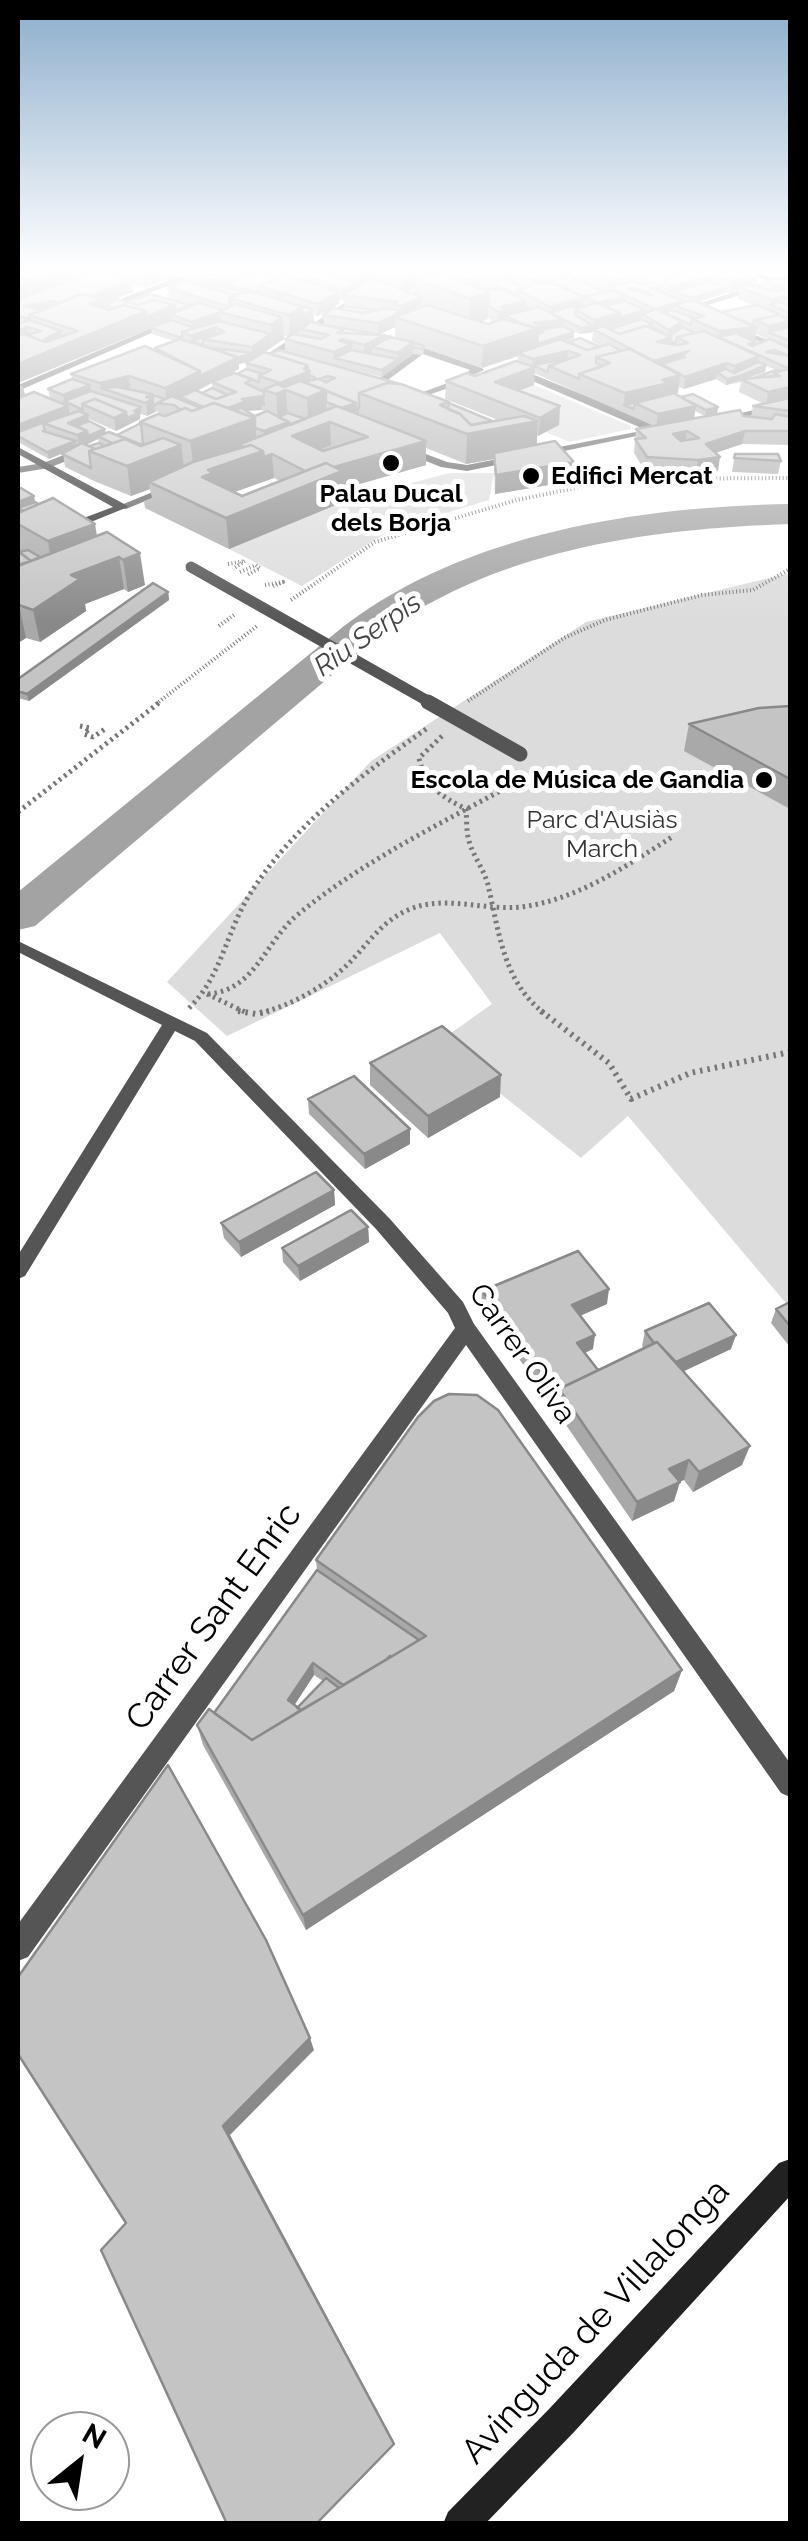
<!DOCTYPE html>
<html>
<head>
<meta charset="utf-8">
<style>
	body { margin:0 }
	#map { position:relative; width:808px; height:2541px; overflow:hidden; background:#fff; font-family:Raleway,sans-serif }
	canvas { display:block }
	.frame { position:absolute; inset:0; border:20px solid #000; pointer-events:none }
	.north { position:absolute; left:30px; top:2411px; width:100px; height:100px; box-sizing:border-box; background:#fff; border:2px solid #999; border-radius:50%; rotate:30deg; font-size:28px; font-weight:700; line-height:40px; text-align:center; color:#000 }
	.north::after { content:''; display:block; margin:auto; width:35px; height:45px; background:#000; clip-path:polygon(50% 0,100% 100%,50% 72%,0 100%) }
</style>
</head>
<body>
<div id="map">
<canvas width="808" height="2541"></canvas>
<div class="frame"></div>
<div class="north">N</div>
</div>
<script>
const ctx = document.querySelector('canvas').getContext('2d');
ctx.lineJoin = 'round';
function fillPath(path, color) { ctx.fillStyle = color; ctx.fill(path, 'evenodd'); }
function stroke(path, color, width, dash) { ctx.strokeStyle = color; ctx.lineWidth = width; ctx.lineCap = dash ? 'butt' : 'round'; ctx.setLineDash(dash || []); ctx.stroke(path); }
function drawText(font, color, halo, rows, align = 'center') {
  ctx.font = font + ' Raleway,sans-serif'; ctx.lineWidth = 10; ctx.setLineDash([]); ctx.textBaseline = 'middle'; ctx.strokeStyle = halo; ctx.fillStyle = color; for (const [text, x, y, turn = 0] of rows) {
    ctx.save(); ctx.translate(x, y); ctx.rotate((+turn || 0) * Math.PI / 180); ctx.textAlign = isNaN(turn) ? turn : align; if (halo) ctx.strokeText(text, 0, 0); ctx.fillText(text, 0, 0); ctx.restore();
  }
}
fillPath(new Path2D(`
	M534,385L631,426V429L570,442L543,431L494,400Z
	M449,473H494L489,500L392,529L302,586L229,549L326,506Z
	M790,573V1308L628,1116L581,1158L437,1043L492,1004L440,933L227,1036L167,982L371,761L586,622Z`), '#dcdcdc');
fillPath(new Path2D(`
	M790,504V524C645,529 489,550 371,642L35,926L18,930V892L344,626C468,532 639,507 790,504Z`), '#a3a3a3');
stroke(new Path2D(`
	M573,470L584,486
	M228,564L245,561L233,569
	M240,572L256,565L260,568L247,575
	M265,585L283,582L271,587
	M291,600L375,542L517,500L619,479L790,478
	M219,626L234,615
	M468,701L564,638L605,620L702,595L753,590L790,569
	M156,704L257,626`), '#777', 4, [1, 2.5]);
stroke(new Path2D(`
	M80,726L90,728L84,734L93,737L105,729
	M442,736L419,758C425,786 442,797 466,809C467,819 466,831 469,841C473,856 484,869 488,885C499,931 503,982 544,1013
	M18,812L160,702
	M207,994L247,1013
	M208,994C255,990 264,944 296,916C365,859 448,820 526,777
	M189,1008C222,976 226,932 250,894C294,824 363,774 429,727
	M260,1013C290,1006 324,987 346,966C366,947 381,921 408,910C444,894 483,911 521,907C577,900 626,866 672,837`), '#777', 5, [2.5, 4]);
stroke(new Path2D(`
	M238,1011L256,1014L269,1011
	M541,1011L609,1063L631,1099L690,1073L790,1052`), '#777', 6, [2.5, 5]);
fillPath(new Path2D(`
	M129,269L178,277L197,269H209L187,279L216,287L212,290L179,282L94,313V309L170,280Z
	M790,274V279L680,314L673,312Z
	M344,303L347,308L259,367L251,365Z
	M170,320L177,322L18,391V385Z
	M730,325L790,349V355L730,329Z
	M401,340L482,368L484,370L471,376L472,380L399,405V401L469,375L466,373L470,370L423,354L385,382H379V378L415,351L398,345Z
	M510,365L665,428L666,430L467,471L441,467L398,450L402,445L447,462L467,465L646,430L507,370Z
	M790,402V408L719,422L714,419Z
	M87,446L91,451L49,468L18,473V467L43,463Z
	M170,485L179,487L126,509L116,507Z
	M18,941L207,1033L390,1219L463,1302L474,1324L790,1763V1797L781,1793L466,1345L28,1957L18,1961V1924L455,1328L448,1313L376,1229L195,1041L175,1031L25,1276L18,1279V1255L162,1025L18,952Z`), '#555');
fillPath(new Path2D(`
	M732,269H746L790,283V288Z
	M18,447L126,505L128,507L76,528H68L61,523V519L73,522L113,507L18,454Z
	M790,2159V2196L574,2432L485,2524H443L448,2512L550,2408L779,2163Z`), '#222');
stroke(new Path2D(`
	M191,567L433,704`), '#555', 11);
stroke(new Path2D(`
	M428,702L520,754`), '#555', 15);
fillPath(new Path2D(`
	M18,269H211L212,271L211,269H566L570,277L575,279L576,269H748L759,273L757,284L754,285L761,287L762,281H790V445L742,444L715,453L718,471L696,474L645,471L634,453L636,429L654,426L534,373V385L519,391L560,406L559,425L537,436V444L572,481L495,494L494,459L466,464L426,448V465L342,489L343,502L229,549L145,508L144,501L152,498L150,489L131,496L94,481L65,467L63,453L49,459L18,442V385L23,387L25,394L50,399L48,389L72,379L71,374L155,350V348L174,341L152,334L151,328L18,383ZM184,273L185,280L193,282L168,288L169,299L104,305L105,309L104,303L133,292L132,285L144,288L164,280L163,275L172,277ZM739,290L738,299L754,306L721,312L698,302L726,292L730,293ZM339,300L344,301L345,306L323,315L324,324L312,323L314,321V315L317,316L339,304ZM488,318L494,322L488,324L481,321ZM642,318L641,319L610,329L608,328ZM564,326L580,334L593,332L592,341L601,346L565,341L574,338V332ZM395,327V338L380,334ZM756,334L769,340L755,345L751,340H755ZM284,335L289,337L285,339V352L382,377L413,354L423,355L424,348L482,368L518,356L517,361L475,376L446,381L445,399L498,420L492,421L412,388L265,352L284,339ZM248,362L246,363V369L237,374L224,377L239,369V364ZM766,366L776,370L748,378L765,372ZM716,379L726,385L741,382L739,392L764,404L753,406L751,417L717,414L718,407L681,397L676,394L678,393L679,387L684,389ZM212,383V388L202,393L197,391ZM262,410L265,412L255,416L248,411ZM158,411V414L117,435L106,433L105,429L89,421V419L116,431L140,419V415L141,414L147,416ZM695,411L705,416L694,418ZM98,439L99,443L89,446L86,445ZM274,478L280,481L242,496L234,492Z
	M759,269H789L773,274Z
	M735,454L781,461L778,474L732,472Z
	M18,489L35,502L97,536L107,532L145,585L128,592L124,589L85,604L86,611L40,642L26,638L18,643Z
	M168,592L169,600L29,701L18,698V679Z
	M790,706V809L684,751L689,724Z
	M370,1063L500,1097L428,1138L370,1085Z
	M308,1099L410,1144L365,1169L309,1114Z
	M334,1190L335,1205L241,1257L224,1238L221,1223Z
	M368,1227L369,1242L300,1281L283,1262L282,1248Z
	M482,1291L607,1304L580,1316L593,1349L585,1353L598,1370L644,1348L642,1346L645,1331L731,1349L684,1371L742,1465L693,1492L684,1480L680,1481L674,1501L632,1521L555,1409L481,1306Z
	M790,1302V1347L771,1323L776,1309Z
	M316,1560L682,1670L674,1691L306,1930L203,1745L197,1725L214,1713L317,1570ZM314,1675L323,1681L297,1708L294,1705Z`), '#a9a9a9');
fillPath(new Path2D(`
	M76,269H110L33,297L30,280L56,271Z
	M162,269L164,280L144,288L143,276Z
	M172,269H184V273L172,277Z
	M206,269H211L212,279L200,278L199,272Z
	M247,269H256V277L243,283L242,271Z
	M364,269H381L373,275V279L354,294V277Z
	M428,269H448L447,290L416,279V300L422,297V314L395,317V327L378,335V323L402,311L403,276Z
	M774,269H789L773,274Z
	M124,271L125,283L131,281L133,292L104,303L106,316L68,317L115,275Z
	M517,271V277H513L512,283H493L492,289L493,277Z
	M571,271L570,283L533,287V280Z
	M759,273L757,284L743,289L740,288L739,290L730,293L732,282Z
	M460,274L465,278L481,277V289L449,277Z
	M635,276L634,287L608,288V282Z
	M714,276L712,288L671,291V297L672,285Z
	M225,278V284L217,288V281Z
	M354,282V294L344,295V302L343,290Z
	M28,285L30,296L18,301V288Z
	M727,287L726,293L691,304L692,298Z
	M339,292V304L317,316V304Z
	M489,292L488,319L469,326L470,299Z
	M782,293L779,309L770,305L771,299Z
	M626,296L624,308L605,313L597,303Z
	M584,297L583,309H575L549,319L550,307Z
	M54,301L56,313L25,306Z
	M526,301L525,313L505,315L504,322L498,324V312L501,307Z
	M684,301L673,305V310L654,315L655,309Z
	M154,305L146,313L148,329L18,383V364L45,339L61,331L63,344Z
	M175,305L176,316L170,314L171,320L148,329L147,317Z
	M302,307L313,309L314,321L290,337L289,315Z
	M645,310V315L642,314V318L597,331L593,329L594,320L620,313Z
	M219,313L220,325L193,334L192,322Z
	M282,317L284,339L272,347L271,325Z
	M564,320L563,332H574V338L523,355L518,353V356L482,368L483,346L534,323Z
	M683,321L681,333L671,339L670,350L656,354L657,337L668,339L669,330Z
	M790,321V328L768,332L769,326Z
	M593,326V332L580,334L581,328Z
	M27,327L29,339L18,351V331Z
	M216,327L217,340L203,339L193,348L191,336Z
	M757,327L755,340L730,342L718,337L719,331Z
	M343,329L342,348L352,344V356L334,358V365V352L337,333Z
	M271,334L272,347L253,360L252,347Z
	M384,335V348L372,347V354L364,357V345Z
	M413,342V354L398,365V353Z
	M568,351L567,364L533,365L535,367L534,385L494,400L495,382L532,368L533,359Z
	M689,351L685,357L681,356L680,364H662L654,367V361Z
	M253,353V360L239,364V369L182,398L180,397V399L167,404L165,388L200,371L238,357Z
	M759,356L757,368L766,365L765,372L726,385L727,379L733,377L735,366Z
	M398,359V365L382,377V370Z
	M727,363L725,376L717,372L716,379L684,389L685,377Z
	M307,365L310,371L311,383L286,390L288,419L278,423L276,394L281,392L280,383L304,369Z
	M680,375L678,393L624,405L625,393L662,380Z
	M129,376L131,394L101,388L100,383Z
	M90,385L92,398L64,401L63,395Z
	M23,387L26,400L18,403V389Z
	M790,387V400L766,405L768,392Z
	M326,390L327,419L265,444L264,431L289,422L308,420L307,398Z
	M152,394L155,412L147,416L146,397Z
	M264,396L265,406L262,405V410L216,412L242,399Z
	M356,403L359,408V414L342,408Z
	M68,406L71,419L43,423L18,436V425Z
	M560,406L559,425L538,436L540,418Z
	M696,406L694,419L656,427L658,414Z
	M141,407L140,419L128,425L127,418L134,411Z
	M718,407L717,414L705,417L706,410Z
	M126,412L128,425L116,431L114,418Z
	M88,415L90,428L54,427Z
	M255,418L257,448L238,445L239,454L194,471L190,441Z
	M538,421L536,451L494,453V459L466,464L467,434Z
	M330,422L331,445L293,460L292,436Z
	M105,429L106,436H98V439L79,448L77,435L87,431Z
	M687,431L685,445L673,434Z
	M745,431L742,444L703,457L706,444Z
	M76,441L77,447L49,459L47,452Z
	M426,441V465L342,489L343,502L229,549L226,518L310,474Z
	M181,445L185,475L149,482L150,489L131,496L127,466Z
	M263,451L272,454L274,478L215,499L176,487L208,470Z
	M720,457L718,471L696,474L698,460Z
	M574,462L572,481L495,494L496,475Z
	M34,496L38,516L18,508L21,522L18,523V502Z
	M95,524L100,555L52,566L48,541Z
	M140,553L145,585L128,592L123,560Z
	M119,557L124,589L85,604L86,611L40,642L33,610L71,575Z
	M168,592L169,600L29,701L27,694Z
	M19,605L26,638L18,643V606Z
	M501,1075L500,1097L428,1138V1116Z
	M410,1129V1144L365,1169L364,1154Z
	M334,1190L335,1205L241,1257L239,1242Z
	M368,1227L369,1242L300,1281L298,1266Z
	M609,1289L607,1304L570,1320L572,1305Z
	M595,1335L593,1349L575,1357L577,1343Z
	M736,1335L731,1349L667,1379L671,1364Z
	M750,1446L742,1465L693,1492L699,1472Z
	M689,1460L684,1480L664,1488L669,1469Z
	M680,1482L674,1501L632,1521L637,1502Z
	M313,1663L314,1675L290,1712L288,1700Z
	M682,1670L674,1691L306,1930L303,1915Z
	M310,2038L314,2050L230,2135L394,2442V2444L223,2126Z`), '#898989');
const building = new Path2D(`
	M18,269H49L56,271L30,280L18,277Z
	M49,269H76L57,276L56,271Z
	M102,269H161L143,276L124,271L115,275L131,281L90,296L82,294L59,303L54,301L25,306L43,310L29,315L30,319L18,316V299Z
	M329,269H364L354,277Z
	M398,269H438L403,276L391,272Z
	M448,269H464L481,277L464,281L465,278H460V274L453,270L447,271Z
	M474,269H514L517,271L493,277Z
	M544,269H566L571,271L533,280L513,276Z
	M580,269H619L635,276L608,282Z
	M632,269H671L678,272L664,275L672,278L663,282L662,287L625,272Z
	M690,269H748L759,273L732,282L714,276L672,285L663,282Z
	M380,270L391,273V281L373,275Z
	M453,270L460,274L449,277L465,278L463,282L489,292L470,299L416,279Z
	M256,271L278,278L258,286L259,292L227,284Z
	M293,271L310,274L306,276V282L283,274Z
	M319,271L354,282L343,290L306,276Z
	M209,274L225,278L217,281L200,278Z
	M286,275L339,292L317,304L258,286Z
	M570,277L605,292L584,297L583,301L584,297L562,287L567,284L562,286L556,284H543Z
	M370,278L422,297L402,306L392,304L397,302L344,295Z
	M778,278L790,281V299L782,297L771,299L740,288L750,285L777,291L785,288L762,281Z
	M505,279L525,288L518,290V296L493,283Z
	M185,281L237,295L229,298L230,307L168,288Z
	M195,281L244,292L237,295L191,283Z
	M634,281L684,301L655,309L608,288ZM634,287L652,295L629,289Z
	M18,282L28,285L18,288Z
	M711,282L727,287L692,298L671,291Z
	M481,283L493,289L485,290L472,285Z
	M539,283L556,284L584,297L550,307L518,290Z
	M416,286V293L414,294L404,290Z
	M501,288L526,301L501,307L507,310L498,312L489,306V292L485,290Z
	M614,290L626,296L597,303L584,297Z
	M244,292L263,294L302,307L289,315L229,298Z
	M264,292L282,296L275,298L259,294Z
	M82,294L103,299L90,304L109,310L123,305L146,311L18,364V336L24,334L45,342L78,331L29,315Z
	M150,294L190,305L176,311L175,305L154,300L138,305L127,302Z
	M117,299L138,305L154,300L175,305L147,317L146,311L123,305L115,308L104,305Z
	M693,300L757,327L719,331L692,319L704,316L673,305Z
	M625,301L645,310L619,318L620,313L605,306Z
	M781,302L790,307V313L770,305Z
	M199,303L223,310L219,312H221L192,322L170,314Z
	M597,303L620,313L594,320L575,309Z
	M236,304L282,317L271,325L219,312Z
	M294,304L313,309L303,316L302,307Z
	M427,305L488,324L502,319L538,328L483,346L395,317Z
	M757,305L790,319V320L779,315L754,320L753,326L721,312Z
	M345,306L374,310L364,313L340,309Z
	M571,306L576,309L575,315L593,326L581,328L550,313Z
	M526,307L531,309L506,315L507,312Z
	M539,307L564,320L534,323L544,326L537,328L524,325L505,315Z
	M333,308L364,313L386,308L402,311L378,323L323,315Z
	M656,309L683,321L669,330L642,314Z
	M672,310L694,318L692,319L691,325L664,313Z
	M779,315L790,321L769,326L754,320Z
	M220,318V321L182,332V338L151,328L171,320L192,327Z
	M641,319L653,324L649,325L665,334L646,326L619,334L610,329Z
	M30,320L61,331L45,339L50,341L45,342L27,335L41,331L27,327L20,330L18,329V324Z
	M219,321L271,334L252,347L203,339L224,332L216,327L191,336L182,332Z
	M311,322L343,329L337,333L384,335L364,345L342,339L339,341L352,344L334,352L285,339L293,334L321,339L329,335L301,329Z
	M318,324H319L393,337L384,340V335L343,333V329Z
	M564,326L574,332L537,344L538,334L543,332L544,329Z
	M603,326L619,334L646,326L671,337L657,342L678,345L688,343L677,337L704,331L759,356L735,366L727,363L685,377L662,364L685,357L681,356L689,351L654,361L593,329Z
	M682,327L695,333L677,337L676,343L671,342V337L670,336Z
	M790,327V341L768,332Z
	M216,333L203,339V345L192,341Z
	M736,333L756,342L748,344L752,346L770,339L790,348V356L774,350L766,352L790,356V369L718,337Z
	M389,337L413,342L398,353L372,347Z
	M580,338L600,347L587,350L568,342Z
	M180,339L238,357L200,376V371L155,348Z
	M560,339L587,350L609,344L621,351L596,357V363L603,366L579,374V379L549,366L580,355L568,351L533,359L518,353Z
	M413,343L424,346L423,349L413,347Z
	M145,346L200,371L165,388L129,376L100,383L71,374Z
	M213,348L253,353L238,358Z
	M629,349L680,375L662,380L669,383L625,393L579,374L610,363L596,357Z
	M279,350L400,384L387,383L359,393V408L356,409V403L304,382L317,379L310,375L307,365L271,354ZM328,376L335,378L326,382L319,379Z
	M351,350L398,359L382,370L334,358Z
	M264,352L307,365L304,369L310,371L280,383L259,376L271,370L246,363Z
	M516,361L535,367L495,382L560,406L540,418L446,381L467,373L475,376Z
	M554,361L558,363L549,366L547,372L533,365Z
	M758,362L766,365L740,376L727,379L717,372L726,369L734,373Z
	M246,369L263,374L259,376V382L237,374Z
	M788,369L790,370V387L768,392L741,379L780,376L774,373Z
	M776,370L780,371L774,373V376L754,378Z
	M234,373L252,379L245,383L264,392V396L242,399L247,401L228,408L214,403L203,407L180,397L195,390L216,399L236,392L212,382Z
	M72,379L90,385L63,395L48,389Z
	M300,381L326,390L307,398L286,390L276,394L263,390L277,384L284,387Z
	M387,383L401,384L449,402L440,405L460,414L471,425L524,416L538,421L467,434L359,393Z
	M117,387L152,394L146,397L153,399L145,403L101,388Z
	M212,388L228,395L216,399L202,393Z
	M91,391L141,407L134,411L139,413L127,418L126,412L95,399L82,404L83,410L64,401Z
	M34,392L68,406L18,425V398Z
	M326,392L327,391L356,403L342,408L326,402Z
	M674,393L696,406L658,414L635,403Z
	M693,394L718,407L706,410L681,397Z
	M152,395L165,399L154,406Z
	M172,396L201,408L192,411L185,408L181,410L174,405L157,403Z
	M790,398V411L753,406Z
	M95,399L126,412L114,418L82,404Z
	M650,399L635,403L634,409L624,405Z
	M214,403L255,418L190,441L140,422L158,414L165,416L185,408L192,411Z
	M449,403L492,421L471,425L460,414L448,409Z
	M337,406L426,441L334,467L326,463L305,471L272,454L264,457L263,451L251,445L243,447L238,445ZM330,422L368,437L323,451L292,436Z
	M241,408L255,416L267,411L289,422L264,431L255,428V418L235,411Z
	M740,410L743,416L772,419L775,414L790,417V431H745L706,444L720,457L698,460L647,457L635,439L646,438L636,429ZM687,431L699,438L681,441L673,434Z
	M79,411L88,415L68,423L87,431L77,435L43,423Z
	M68,413L70,414L43,423L45,431H43L76,441L47,452L18,436V432Z
	M288,413L305,419L290,425L289,422L278,417Z
	M89,421L105,429L88,436L87,431L76,426Z
	M141,423L143,444L142,445L117,435Z
	M109,432L142,445L125,439L105,446L112,443L98,436Z
	M163,438L181,445L127,466L89,451L125,439L141,446Z
	M555,441L574,462L496,475L494,453Z
	M82,443L95,449L89,451L91,468L62,454Z
	M99,443L105,446L95,449L89,446Z
	M251,445L263,451L208,470L213,473L202,477L242,496L326,463L342,471L226,518L149,482L193,462Z
	M735,454H778L781,461L734,458Z
	M21,488L34,496L18,502V489Z
	M53,498L95,524L48,541L18,524V513Z
	M35,502L39,504L18,513V511L22,510L18,508Z
	M107,532L140,553L123,560L119,557L71,575L80,579L33,610L19,605L18,606V566Z
	M28,550L40,557L31,561L19,552Z
	M18,551L31,561L18,565Z
	M153,583L168,592L27,694L18,691V679Z
	M790,706V779L689,724L759,708Z
	M442,1026L501,1075L428,1116L370,1063Z
	M354,1076L410,1129L364,1154L308,1099Z
	M316,1172L334,1190L239,1242L221,1223Z
	M351,1210L368,1227L298,1266L282,1248Z
	M578,1251L609,1289L572,1305L595,1335L577,1343L598,1370L559,1389L558,1395L482,1291Z
	M790,1302V1326L776,1309Z
	M709,1303L736,1335L676,1362L657,1342L654,1343L645,1331Z
	M657,1342L750,1446L699,1472L689,1460L669,1469L680,1482L637,1502L559,1389Z
	M449,1394L477,1395L498,1410L682,1670L303,1915L197,1725L209,1709L252,1740L426,1636L316,1560L418,1417L434,1401Z
	M317,1570L419,1640L391,1657L390,1656L387,1659L343,1685L313,1663L288,1700L301,1710L252,1740L214,1713Z
	M326,1678L339,1688L301,1710L297,1708Z
	M168,1765L266,1940L310,2038L223,2126L394,2444L316,2524H227L101,2250L126,2223L18,2054V1977Z`);
fillPath(building, '#c4c4c4');
stroke(building, '#898989', 2.5);
const sky = ctx.createLinearGradient(0, 0, 0, 625);
sky.addColorStop(0, '#8cadcc');
sky.addColorStop(0.43, '#fff');
sky.addColorStop(1, '#ffffff00');
ctx.fillStyle = sky;
ctx.fillRect(0, 0, 808, 625);
for (const [x, y, r, color] of [
	[391,463,10,"#000"],
	[531,476,10,"#000"],
	[764,780,10,"#000"]
]) { const dot = new Path2D(); dot.arc(x, y, r, 0, 2 * Math.PI); ctx.fillStyle = color; ctx.fill(dot); stroke(dot, '#fff', 4); }
drawText('bold 25px', '#000', '#fff', [
	["Edifici Mercat",551,476],
	["Palau Ducal",391,494,"center"],
	["dels Borja",391,523,"center"],
	["Escola de Música de Gandia",744,780,"right"]
], 'left');
drawText('25px', '#333', '#fff', [
	["Parc d'Ausiàs",602,820],
	["March",602,849]
]);
drawText('italic 28px', '#444', '#fff', [
	["Riu Serpis",368,635,-35]
]);
drawText('30px', '#000', '#fff', [
	["Carrer Oliva",522,1354,55]
]);
drawText('35px', '#000', '#fff', [
	["Carrer Sant Enric",214,1617,-54],
	["Avinguda de Villalonga",596,2322,-47]
]);
</script>
</body>
</html>
